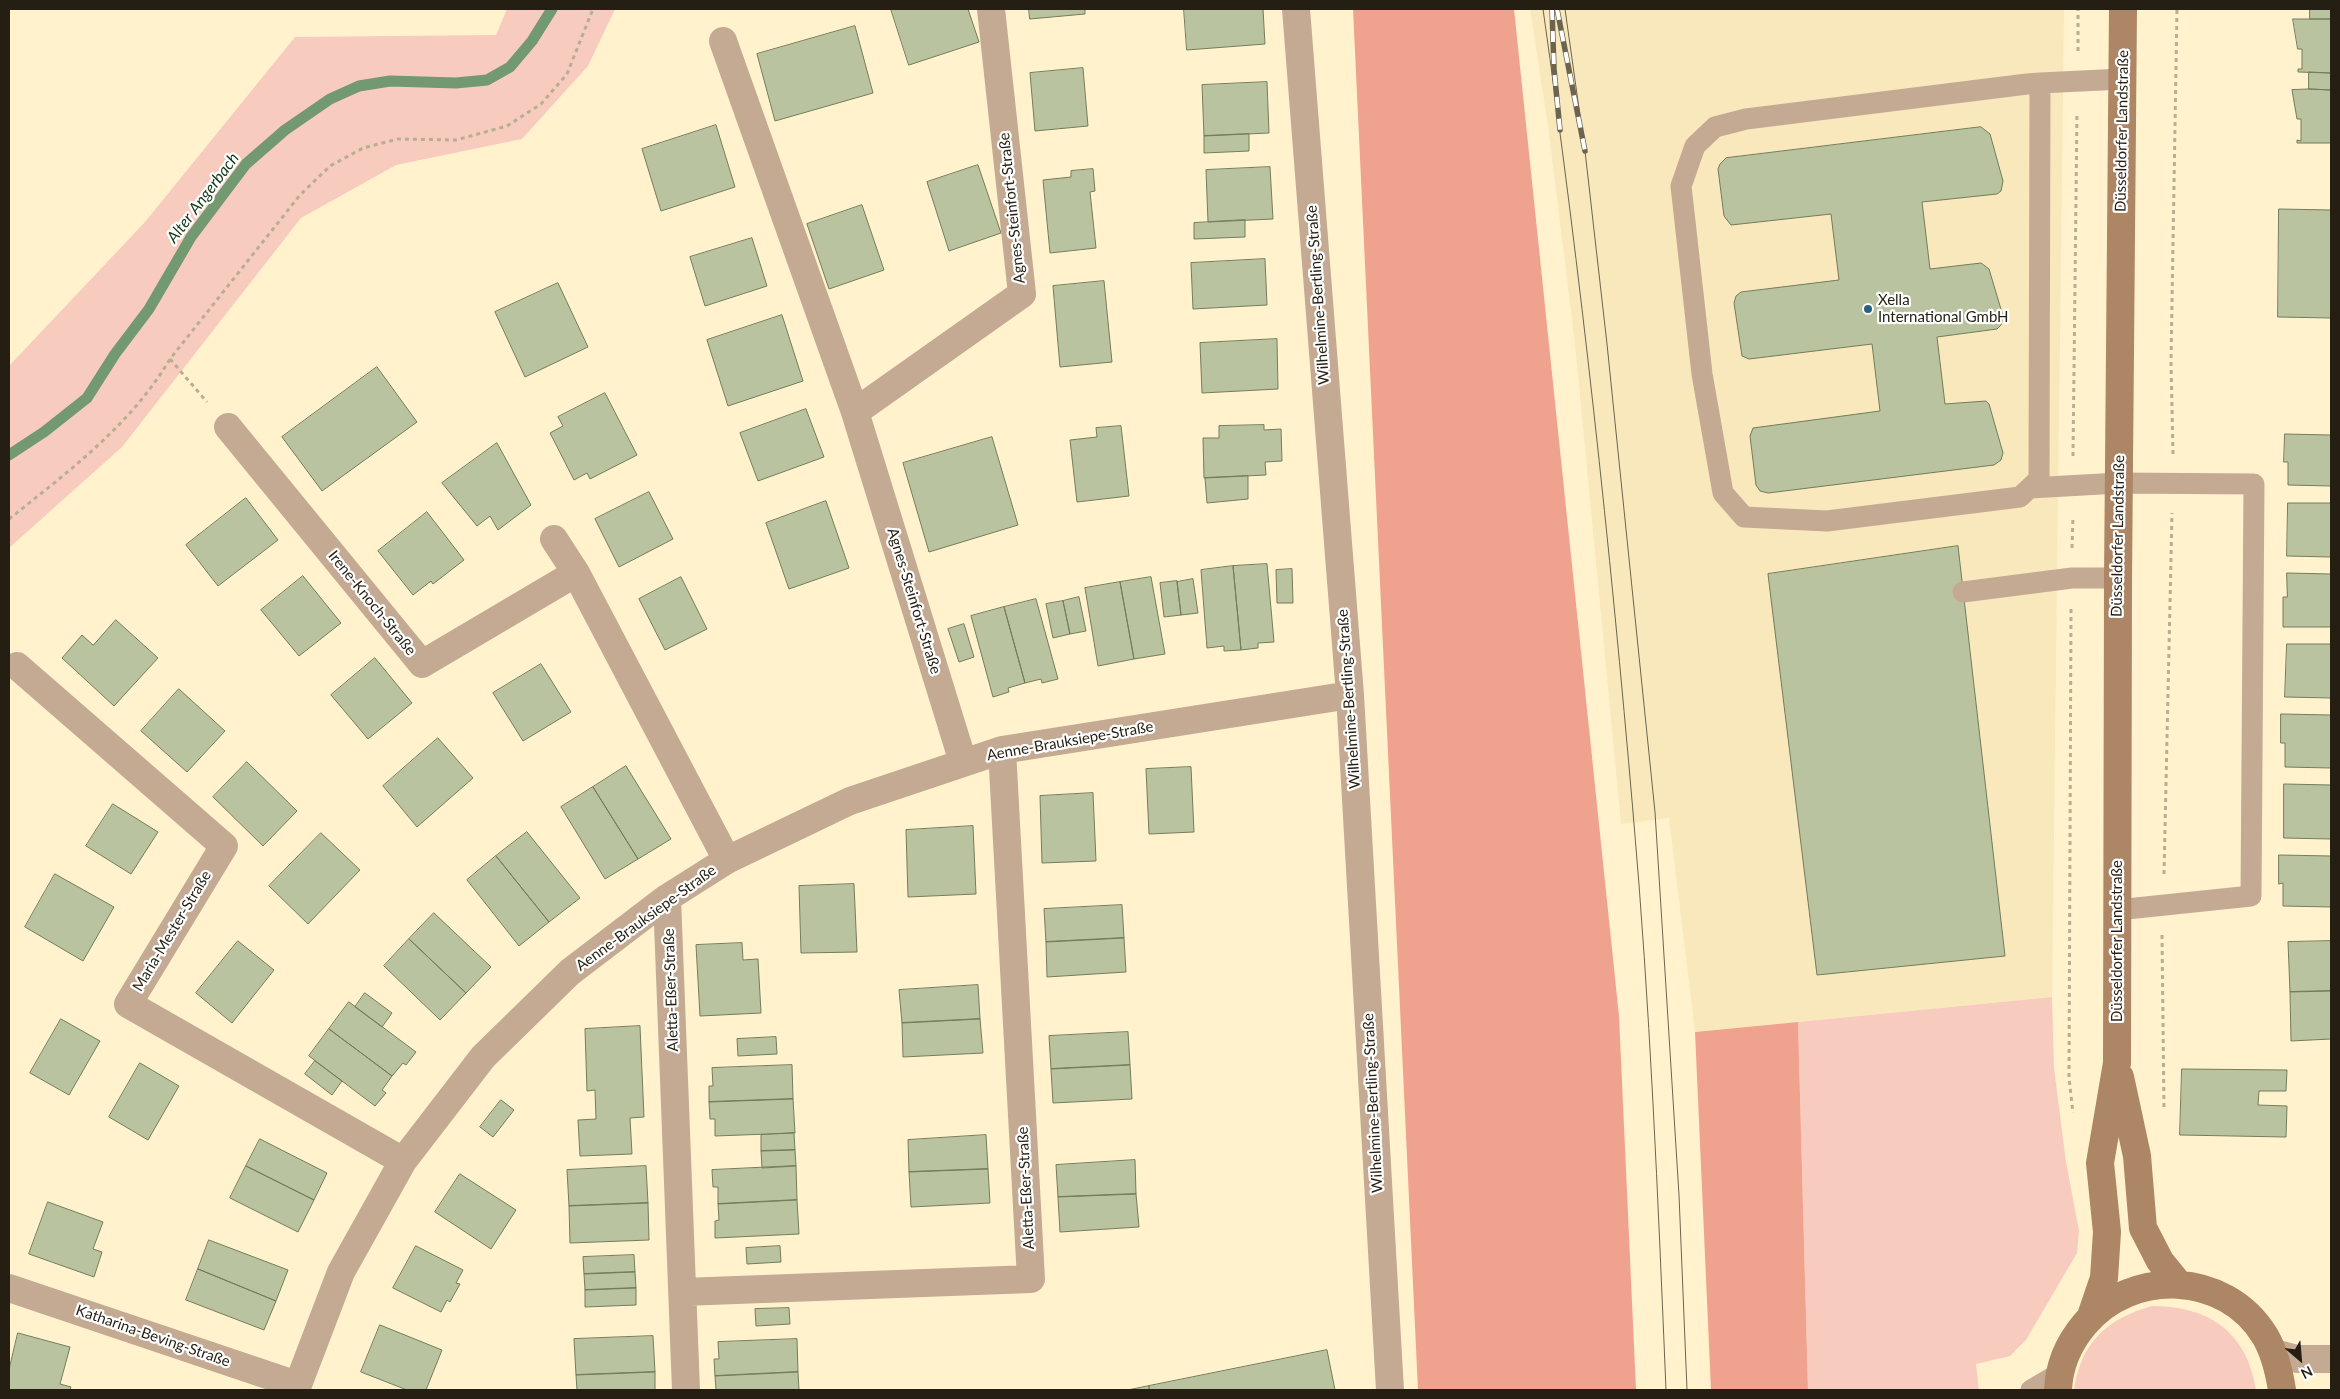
<!DOCTYPE html>
<html>
<head>
<meta charset="utf-8">
<style>
	body { margin:0 }
	#map { position:relative; width:2340px; height:1399px; overflow:hidden; background:#fff2cd; font-family:Lato,sans-serif }
	canvas { display:block }
	.frame { position:absolute; inset:0; border:10px solid #241f12; pointer-events:none }
	.north { position:absolute; left:2275px; top:1334px; width:50px; height:50px; -webkit-text-stroke:4px #fff; paint-order:stroke; rotate:153deg; font-size:14px; font-weight:700; line-height:20px; text-align:center; color:#241f12 }
	.north::after { content:''; display:block; margin:auto; width:18px; height:22px; background:#241f12; clip-path:polygon(50% 0,100% 100%,50% 72%,0 100%) }
</style>
</head>
<body>
<div id="map">
<canvas width="2340" height="1399"></canvas>
<div class="frame"></div>
<div class="north">N</div>
</div>
<script>
const ctx = document.querySelector('canvas').getContext('2d');
ctx.lineJoin = 'round';
function fillPath(path, color) { ctx.fillStyle = color; ctx.fill(path, 'evenodd'); }
function stroke(path, color, width, dash) { ctx.strokeStyle = color; ctx.lineWidth = width; ctx.lineCap = dash ? 'butt' : 'round'; ctx.setLineDash(dash || []); ctx.stroke(path); }
function drawText(font, color, halo, rows, align = 'center') {
  ctx.font = font + ' Lato,sans-serif'; ctx.lineWidth = 4.5; ctx.setLineDash([]); ctx.textBaseline = 'middle'; ctx.strokeStyle = halo; ctx.fillStyle = color; for (const [text, x, y, turn = 0] of rows) {
    ctx.save(); ctx.translate(x, y); ctx.rotate((+turn || 0) * Math.PI / 180); ctx.textAlign = isNaN(turn) ? turn : align; if (halo) ctx.strokeText(text, 0, 0); ctx.fillText(text, 0, 0); ctx.restore();
  }
}
fillPath(new Path2D(`
	M1530,9H2064L2052,997L1695,1032L1669,818L1621,824L1575,344L1548,126Z`), '#f8e8bc');
fillPath(new Path2D(`
	M507,9H615L588,66L522,139L396,165L301,218L122,447L9,548V366L145,222L295,37L496,35Z
	M2052,997L2054,1068L2066,1162L2079,1231L2077,1253L2026,1340L2010,1356L1976,1364L1979,1390H1808L1798,1022Z
	M2152,1306C2209,1306 2247,1332 2256,1390H2074C2081,1342 2107,1319 2152,1306Z`), '#f8cbbf');
fillPath(new Path2D(`
	M1353,9H1514L1619,1016L1636,1390H1418Z
	M1798,1022L1808,1390H1711L1695,1032Z`), '#efa28d');
stroke(new Path2D(`
	M9,455L44,432L87,398L115,354L149,309L191,237L246,164L285,130L330,99L359,86L390,81L456,83L487,80L510,67L532,41L552,9`), '#72996f', 11);
const building = new Path2D(`
	M891,9H968L979,42L909,65Z
	M1029,9H1085V14L1030,19Z
	M1184,9H1263L1265,44L1187,50Z
	M2310,9H2331V19H2310Z
	M2293,19H2331V73L2298,72V69H2302V49H2298Z
	M855,26L873,93L775,121L757,54Z
	M1083,68L1088,126L1035,131L1030,73Z
	M2309,72L2331,73V90L2309,89Z
	M1267,82L1269,133L1204,136L1202,85Z
	M2309,89L2331,90V143H2297V140L2301,141V119H2297L2292,90Z
	M716,125L735,187L661,211L642,149Z
	M1981,127L1990,134L2003,181L2001,191L1997,194L1922,202L1930,269L1981,263L1989,269L2003,316L2001,325L1997,329L1937,337L1945,404L1986,401L1989,404L2003,453L2001,460L1994,465L1768,493L1760,491L1756,485L1750,436L1753,428L1880,411L1872,344L1749,359L1742,356L1734,303L1736,296L1741,292L1839,280L1831,214L1731,225L1724,216L1718,169L1720,164L1726,158Z
	M1249,134V151L1204,153V136Z
	M978,165L1001,233L949,251L927,182Z
	M1270,167L1273,219L1208,222L1206,170Z
	M1093,169L1095,191L1090,192L1096,248L1050,253L1043,180L1071,177V171Z
	M862,205L884,270L829,289L807,224Z
	M2279,209L2331,210V318L2278,317Z
	M1245,220V237L1194,239V223Z
	M752,238L767,286L705,306L690,257Z
	M1265,259L1267,305L1193,309L1191,263Z
	M1104,281L1112,362L1060,367L1053,286Z
	M558,283L588,347L525,377L495,312Z
	M782,315L803,381L728,406L707,340Z
	M1277,339L1278,389L1202,393L1200,343Z
	M377,367L417,422L322,491L282,437Z
	M605,393L637,455L590,479L587,473L574,480L550,433L563,426L558,417Z
	M806,409L824,457L758,481L740,433Z
	M1264,425V430L1281,429L1282,461L1265,462L1266,475L1204,478L1203,438H1219V426Z
	M1121,426L1129,496L1077,502L1070,440L1097,437L1096,428Z
	M2285,434L2331,435V486L2288,485V462H2284Z
	M992,437L1018,525L929,552L903,463Z
	M497,443L531,505L498,530L490,516L477,526L442,483Z
	M1248,476V499L1207,503L1205,478Z
	M649,492L673,539L619,567L595,519Z
	M246,498L278,540L218,586L186,545Z
	M826,501L849,568L789,589L766,523Z
	M2288,503H2331V557L2287,556Z
	M427,512L464,560L433,584L431,581L413,595L378,551Z
	M1958,546L2005,956L1817,975L1768,574Z
	M1267,564L1274,642L1258,643V648L1241,650L1233,566Z
	M1233,566L1241,650L1224,651V646L1207,648L1201,570Z
	M1292,569L1293,603H1277L1276,570Z
	M2287,573L2331,574V627H2283V597H2287Z
	M303,576L341,623L299,656L261,610Z
	M681,577L707,629L665,650L639,599Z
	M1151,577L1165,654L1134,659L1120,582Z
	M1193,579L1198,613L1181,615L1177,582Z
	M1177,581L1181,615L1164,617L1160,583Z
	M1120,582L1134,659L1098,666L1085,588Z
	M1079,597L1086,631L1070,634L1063,601Z
	M1036,599L1058,679L1042,683L1041,679L1025,683L1004,607Z
	M1063,601L1070,634L1053,638L1046,604Z
	M1004,607L1025,683L1008,688L1009,692L993,697L971,616Z
	M116,620L158,658L114,706L62,658L82,635L93,645Z
	M964,624L974,657L959,662L948,629Z
	M2287,644H2331V698L2285,697Z
	M375,658L412,703L368,739L331,695Z
	M541,664L571,712L523,741L493,693Z
	M179,689L225,731L187,772L141,731Z
	M2281,714L2331,715V768L2285,767V743H2281Z
	M438,738L473,778L417,827L383,786Z
	M247,762L297,811L263,846L213,797Z
	M626,766L671,839L638,859L593,787Z
	M1191,767L1194,832L1149,834L1146,769Z
	M2284,784L2331,785V839L2284,838Z
	M593,787L638,859L605,879L561,807Z
	M1093,793L1096,861L1042,863L1040,796Z
	M113,804L158,832L131,874L86,846Z
	M973,826L976,894L908,897L906,830Z
	M527,832L580,898L549,922L496,856Z
	M321,833L360,870L308,924L269,886Z
	M2279,855L2331,856V907L2283,906V883L2279,884Z
	M496,856L549,922L519,946L467,880Z
	M55,874L114,907L83,961L25,927Z
	M854,884L857,952L801,953L799,886Z
	M1122,905L1124,938L1046,942L1044,909Z
	M434,913L491,967L466,993L409,939Z
	M1124,938L1126,972L1047,977L1046,942Z
	M409,939L466,993L440,1020L384,966Z
	M238,941L274,970L232,1023L196,993Z
	M2331,941V991L2290,992L2288,942Z
	M742,943L743,960L758,959L761,1013L700,1016L696,945Z
	M978,985L980,1019L902,1023L899,990Z
	M2331,991V1039L2291,1041L2290,992Z
	M365,993L392,1013L382,1027L355,1007Z
	M349,1002L416,1052L406,1065L403,1063L392,1076L329,1029Z
	M61,1019L100,1041L69,1095L30,1073Z
	M980,1019L983,1053L903,1057L902,1023Z
	M640,1026L644,1117L630,1118L632,1154L580,1156L578,1120L596,1119L595,1090L587,1091L585,1029Z
	M329,1029L392,1076L382,1090L386,1093L375,1106L309,1056Z
	M1128,1032L1130,1065L1051,1069L1049,1036Z
	M776,1037L777,1054L738,1056L737,1039Z
	M315,1061L342,1081L332,1095L305,1074Z
	M140,1063L179,1086L148,1140L109,1117Z
	M792,1065L793,1099L709,1102V1086H713L712,1068Z
	M1130,1065L1132,1099L1053,1103L1051,1069Z
	M2182,1069L2287,1070L2286,1091H2259L2258,1105L2287,1106L2286,1137L2180,1135Z
	M793,1099L795,1133L715,1136V1119H710L709,1102Z
	M501,1100L514,1110L493,1137L480,1127Z
	M794,1133L795,1150L761,1151V1135Z
	M986,1135L988,1169L909,1172L908,1140Z
	M260,1139L327,1173L314,1200L246,1166Z
	M795,1150L796,1166L762,1168L761,1151Z
	M1135,1160L1136,1194L1058,1197L1056,1165Z
	M246,1166L314,1200L298,1232L230,1198Z
	M646,1166L648,1203L569,1206L567,1170Z
	M796,1166L797,1200L718,1204V1187H713L712,1170Z
	M988,1169L990,1203L911,1207L909,1172Z
	M460,1174L516,1210L491,1249L435,1212Z
	M1136,1194L1139,1227L1060,1232L1058,1197Z
	M797,1200L799,1234L715,1238V1221L719,1220L718,1204Z
	M48,1202L103,1222L93,1249L102,1252L94,1277L29,1254Z
	M648,1203L649,1240L570,1243L569,1206Z
	M209,1240L288,1270L276,1301L198,1269Z
	M416,1246L463,1270L456,1283L460,1284L450,1302L447,1300L441,1312L393,1288Z
	M780,1246L781,1262L747,1264L746,1248Z
	M634,1255L635,1272L584,1274L583,1257Z
	M198,1269L276,1301L264,1330L186,1300Z
	M635,1272L636,1288L585,1290L584,1274Z
	M636,1288V1305L585,1307V1290Z
	M789,1308L790,1324L756,1326L755,1309Z
	M380,1325L442,1350L426,1390H407L361,1372Z
	M18,1333L70,1347L60,1384L71,1387L70,1390H9V1370Z
	M653,1336L655,1372L576,1375L574,1339Z
	M797,1339L798,1372L715,1376L714,1359H719L718,1342Z
	M1327,1350L1335,1390H1149V1386Z
	M655,1372V1390H577L576,1375Z
	M798,1372L799,1390H716L715,1376Z
	M1149,1386V1390H1128Z`);
fillPath(building, '#bac39f');
stroke(building, '#747c5a', 1);
stroke(new Path2D(`
	M2078,51V9
	M170,359L207,402
	M2173,454L2171,362L2177,9
	M2073,456L2077,112
	M9,519C68,472 131,425 170,359L300,195L330,166L363,148L398,139L456,140L507,126L541,104L567,74L593,9
	M2072,548L2073,517
	M2071,609L2069,1078L2073,1113
	M2164,874L2172,513
	M2162,935L2164,1109`), '#b8ae90', 3, [4, 4]);
stroke(new Path2D(`
	M2040,83L2039,479L2020,497L1827,521L1744,517L1723,493L1702,374L1681,186L1695,146L1715,127L1746,119L2027,84L2040,83L2123,79
	M2030,488L2119,483L2254,484L2251,896L2117,910
	M1963,592L2072,578H2118
	M2031,1390L2060,1373`), '#c4aa93', 21);
stroke(new Path2D(`
	M1296,9L1350,695L1390,1390
	M723,41L855,412L963,762
	M855,412L1022,294L991,9
	M228,427L422,664L576,573
	M554,539L576,573L727,860
	M17,666L224,846L128,1004L403,1161
	M667,898L686,1390
	M9,1288L297,1385
	M683,1292L1031,1279L1002,750
	M2274,1353L2297,1359H2331
	M296,1390L341,1272L403,1161L483,1057L570,972L667,898L727,860L850,801L1002,750L1350,695`), '#c4aa93', 28);
stroke(new Path2D(`
	M2120,1077L2137,1156L2143,1228L2160,1261L2178,1283
	M2091,1316L2104,1278L2107,1232L2100,1163L2117,1063L2118,578L2123,9
	M2058,1390C2059,1366 2069,1343 2084,1325C2131,1268 2226,1271 2265,1336C2275,1353 2279,1371 2282,1390`), '#ac8665', 28);
stroke(new Path2D(`
	M1543,9C1581,276 1610,544 1633,812C1650,1004 1658,1198 1666,1390
	M1565,9L1585,151L1607,344L1655,812L1679,1195L1687,1390`), '#6c644f', 1);
const rail = new Path2D(`
	M1552,9L1554,69L1560,130
	M1557,9L1585,151`);
stroke(rail, '#6c644f', 5.5);
stroke(rail, '#fff', 4, [11]);
for (const [x, y, r, color] of [
	[1868,309,5,"#27627a"]
]) { const dot = new Path2D(); dot.arc(x, y, r, 0, 2 * Math.PI); ctx.fillStyle = color; ctx.fill(dot); stroke(dot, '#fff', 2); }
drawText('15px', '#241f12', '#fff', [
	["Düsseldorfer Landstraße",2122,131,-89],
	["Agnes-Steinfort-Straße",1012,208,-96],
	["Wilhelmine-Bertling-Straße",1318,295,-94],
	["Düsseldorfer Landstraße",2118,536,-89],
	["Agnes-Steinfort-Straße",914,601,73],
	["Irene-Knoch-Straße",372,603,51],
	["Wilhelmine-Bertling-Straße",1349,699,-94],
	["Aenne-Brauksiepe-Straße",1070,741,-10],
	["Aenne-Brauksiepe-Straße",646,918,-36],
	["Maria-Mester-Straße",172,931,-59],
	["Düsseldorfer Landstraße",2117,941,-90],
	["Aletta-Eßer-Straße",671,990,-92],
	["Wilhelmine-Bertling-Straße",1373,1103,-93],
	["Aletta-Eßer-Straße",1026,1188,-93],
	["Katharina-Beving-Straße",153,1336,19]
]);
drawText('15px', '#241f12', '#fff', [
	["Xella",1878,300],
	["International GmbH",1878,317]
], 'left');
drawText('italic 16px', '#113a17', '#fff', [
	["Alter Angerbach",203,198,-53]
]);
</script>
</body>
</html>
